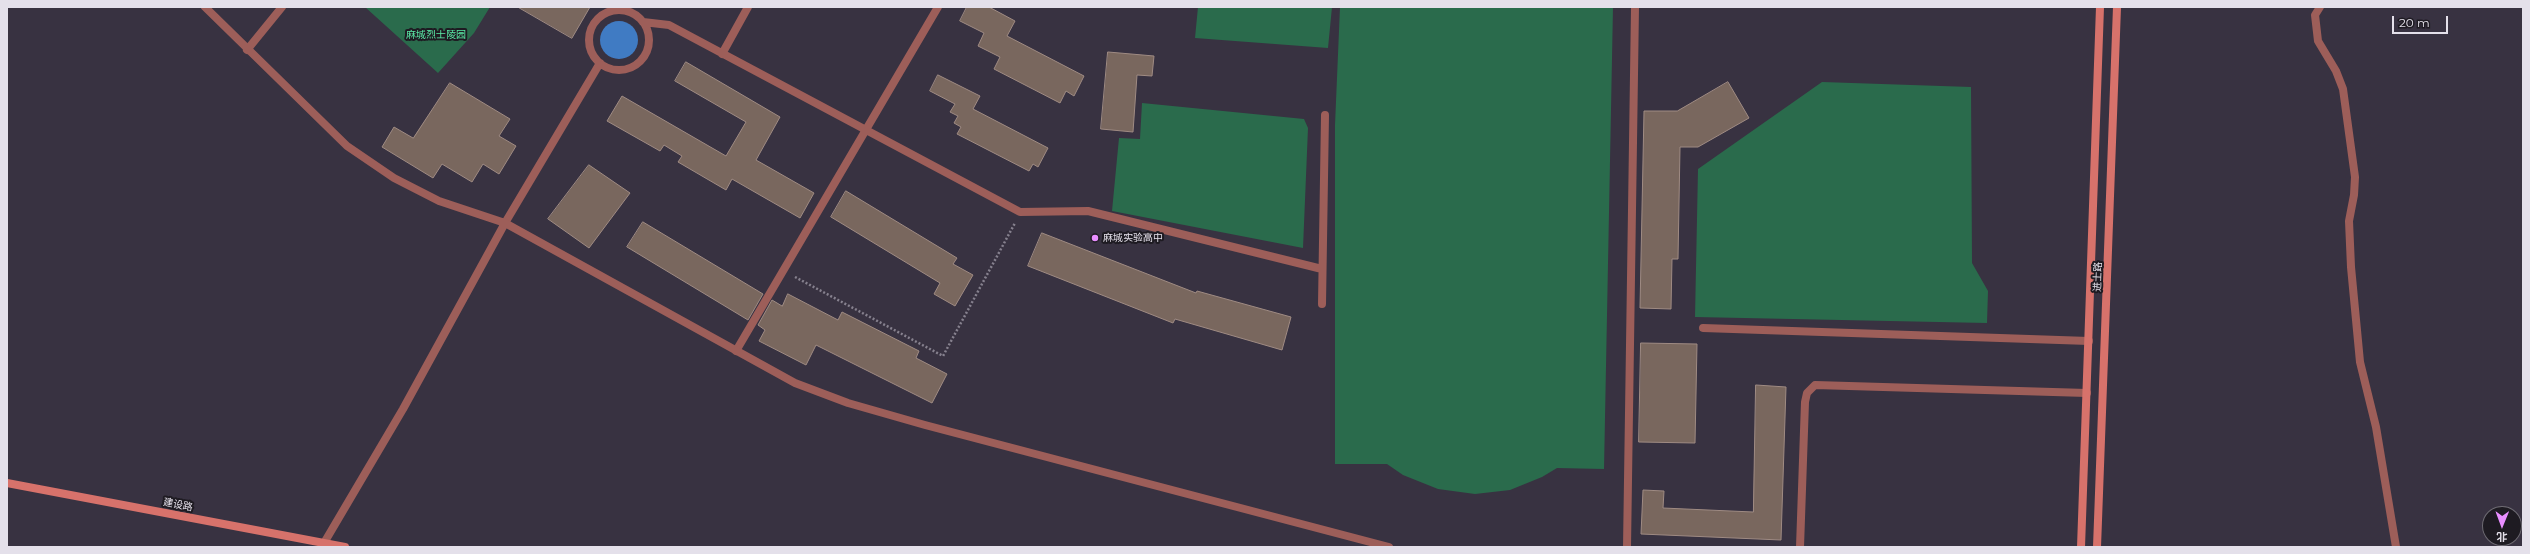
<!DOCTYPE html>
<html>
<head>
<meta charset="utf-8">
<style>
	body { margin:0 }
	#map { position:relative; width:2530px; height:554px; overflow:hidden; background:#383241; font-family:Montserrat,"Noto Sans SC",sans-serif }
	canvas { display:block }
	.frame { position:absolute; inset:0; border:8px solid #e4e0ea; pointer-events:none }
	.north { position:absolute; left:2482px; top:506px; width:40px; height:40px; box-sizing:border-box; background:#1e1b22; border:1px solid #6d6a72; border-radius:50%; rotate:181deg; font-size:11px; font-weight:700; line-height:16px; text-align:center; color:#e4e0ea }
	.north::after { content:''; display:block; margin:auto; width:14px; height:18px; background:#e88eff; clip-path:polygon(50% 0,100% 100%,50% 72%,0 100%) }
	.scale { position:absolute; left:2392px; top:16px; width:56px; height:18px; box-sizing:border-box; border:2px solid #e4e0ea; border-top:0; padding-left:5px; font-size:12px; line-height:14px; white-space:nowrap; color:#e4e0ea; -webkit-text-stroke:3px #1e1b22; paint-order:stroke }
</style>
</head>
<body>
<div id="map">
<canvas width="2530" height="554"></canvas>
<div class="frame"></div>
<div class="north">北</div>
<div class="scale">20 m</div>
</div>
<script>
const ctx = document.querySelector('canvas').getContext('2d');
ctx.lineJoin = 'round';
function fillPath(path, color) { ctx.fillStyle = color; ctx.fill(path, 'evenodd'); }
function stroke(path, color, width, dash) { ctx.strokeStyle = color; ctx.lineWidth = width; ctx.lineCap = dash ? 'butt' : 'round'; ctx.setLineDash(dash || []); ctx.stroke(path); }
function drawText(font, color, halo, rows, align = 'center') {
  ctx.font = font + ' Montserrat,"Noto Sans SC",sans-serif'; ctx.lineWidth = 4; ctx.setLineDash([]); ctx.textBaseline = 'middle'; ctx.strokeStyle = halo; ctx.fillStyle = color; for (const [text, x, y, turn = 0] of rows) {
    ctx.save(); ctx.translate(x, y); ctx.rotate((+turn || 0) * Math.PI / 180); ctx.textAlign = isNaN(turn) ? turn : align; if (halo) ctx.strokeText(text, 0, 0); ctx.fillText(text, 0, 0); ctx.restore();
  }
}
fillPath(new Path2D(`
	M365,7H490L474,33L438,73Z
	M1198,7H1332L1328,48L1195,38Z
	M1340,7H1613L1604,469L1557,468L1542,477L1510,490L1475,494L1438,489L1403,475L1387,464H1335V125Z
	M1822,82L1971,87L1972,263L1988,291L1987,323L1695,317L1698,169Z
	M1142,103L1304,119L1308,128L1303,248L1112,211L1119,138L1140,139Z`), '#2a6b4c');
fillPath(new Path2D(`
	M600 40a19 19 0 1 1 38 0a19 19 0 1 1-38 0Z`), '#407bc3');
const building = new Path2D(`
	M518,7H590L572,38Z
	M967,7H989L1015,21L1007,36L1084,76L1074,96L1066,91L1060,103L994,69L1000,57L978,46L984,33L960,21Z
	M1108,52L1154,56L1152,76L1137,75L1133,132L1101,129Z
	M686,62L780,117L756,160L814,193L800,218L732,179L726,190L678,162L682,156L664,145L660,151L607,121L622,96L726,156L746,122L675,81Z
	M938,75L980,96L973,109L1048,148L1038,167L1033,164L1029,171L957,134L961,127L954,123L958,116L950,112L955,104L930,91Z
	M1728,82L1749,118L1698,147H1680L1678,259H1672L1671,309L1640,308L1644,111H1677Z
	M450,83L510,119L499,136L516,146L499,174L483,164L472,182L442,164L433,178L382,147L394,127L413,138Z
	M589,165L630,193L589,248L548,219Z
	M846,191L957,258L953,264L973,275L955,306L934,294L940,283L831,217Z
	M643,222L763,294L748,320L627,247Z
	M1042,233L1196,293L1197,291L1291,317L1282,350L1175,319L1173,323L1028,266Z
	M788,294L838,320L842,312L919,351L916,358L947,374L932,403L816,345L806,365L759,341L765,330L758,325L772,300L782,306Z
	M1641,343L1697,344L1695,443L1639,442Z
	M1756,385L1786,387L1781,540L1641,534L1643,490L1664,491L1663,508L1753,512Z`);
fillPath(building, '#79675e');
stroke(building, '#9f8b83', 1);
stroke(new Path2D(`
	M795,277L943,356L1015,223`), '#86818e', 2.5, [2, 2]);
stroke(new Path2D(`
	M589 40a30 30 0 1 1 60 0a30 30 0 1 1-60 0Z
	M643,22L669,25L1020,212L1088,211L1322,269
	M247,50L282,7
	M722,54L748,7
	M505,223L600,63
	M1322,304L1325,115
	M1703,328L2089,341
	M736,351L938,7
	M1800,547L1805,402L1807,393L1815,385L2087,393`), '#9d5e59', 8);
stroke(new Path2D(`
	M205,7L347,146L394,178L439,201L505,223L795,383L848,403L925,425L1389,547
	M2320,7L2315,15L2318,41L2336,71L2343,89L2355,177L2354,195L2349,221L2351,267L2360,362L2376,427L2396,547
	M324,543L403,409L505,223
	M1627,547L1635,7`), '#9d5e59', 8);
stroke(new Path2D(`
	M7,483L345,547
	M2081,547L2100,7
	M2097,547L2117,7`), '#d7726b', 8);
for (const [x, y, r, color] of [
	[1095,238,4,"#e88eff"]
]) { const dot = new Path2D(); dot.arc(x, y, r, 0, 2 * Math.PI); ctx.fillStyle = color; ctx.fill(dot); stroke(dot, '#1e1b22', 1.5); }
drawText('10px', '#5aeaa6', '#1e1b22', [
	["麻城烈士陵园",436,35]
]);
drawText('10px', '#e4e0ea', '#1e1b22', [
	["麻城实验高中",1103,238]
], 'left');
drawText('10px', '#e4e0ea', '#1e1b22', [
	["进士路",2098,277,-88],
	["建设路",178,505,11]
]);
</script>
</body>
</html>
